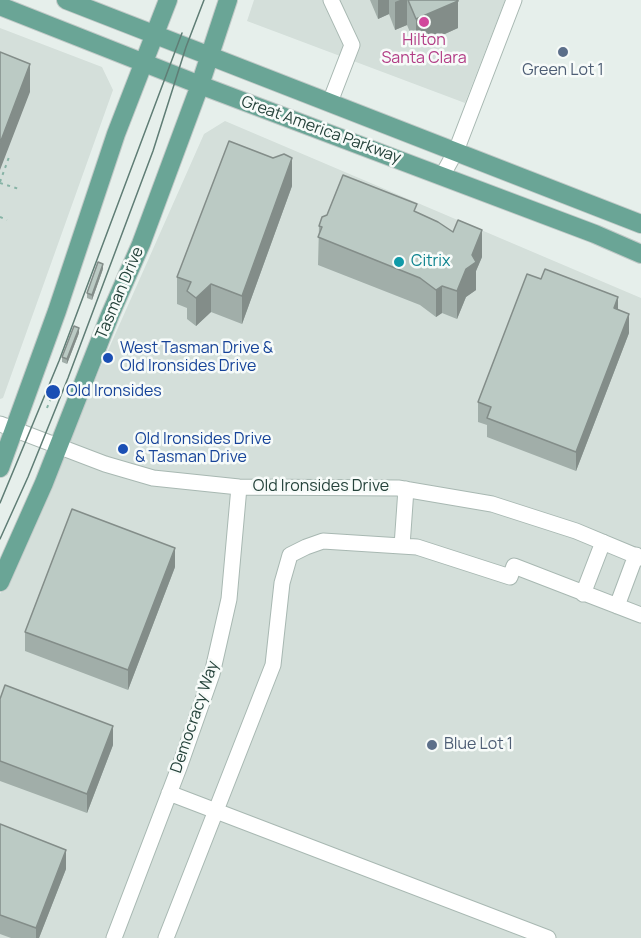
<!DOCTYPE html>
<html>
<head>
<meta charset="utf-8">
<style>
	body { margin:0 }
	canvas { display:block; background:#e6efeb }
</style>
</head>
<body>
<canvas width="641" height="938"></canvas>
<script>
const ctx = document.querySelector('canvas').getContext('2d');
ctx.lineJoin = 'round';
function fillPath(path, color) { ctx.fillStyle = color; ctx.fill(path, 'evenodd'); }
function stroke(path, color, width, dash) { ctx.strokeStyle = color; ctx.lineWidth = width; ctx.lineCap = dash ? 'butt' : 'round'; ctx.setLineDash(dash || []); ctx.stroke(path); }
function drawText(font, color, halo, rows, align = 'center') {
  ctx.font = font + ' Manrope,sans-serif'; ctx.lineWidth = 5; ctx.setLineDash([]); ctx.textBaseline = 'middle'; ctx.strokeStyle = halo; ctx.fillStyle = color; for (const [text, x, y, turn = 0] of rows) {
    ctx.save(); ctx.translate(x, y); ctx.rotate((+turn || 0) * Math.PI / 180); ctx.textAlign = isNaN(turn) ? turn : align; if (halo) ctx.strokeText(text, 0, 0); ctx.fillText(text, 0, 0); ctx.restore();
  }
}
fillPath(new Path2D(`
	M254,0H505L465,103L247,21Z
	M0,28L102,67L113,90L3,398L0,399Z
	M225,121L641,298V938H0V594L204,134Z`), '#d4dfda');
const minor = new Path2D(`
	M330,102L352,45L331,0
	M442,176L456,151L514,0
	M0,424L105,464L153,478L239,487L398,488L492,504L576,531L641,558
	M402,546L406,489
	M583,594L603,542
	M617,606L636,555
	M169,793L548,938
	M114,938L180,765L212,674L229,599L239,487
	M166,938L273,665L282,583L290,555L306,547L323,541L417,547L510,577L514,566L641,615`);
const major = new Path2D(`
	M66,0L641,224
	M0,6L200,85L595,234L641,254
	M0,468L57,311L116,134L168,0
	M0,582L44,483L110,315L141,244L200,85L228,0`);
stroke(minor, '#a8b8b2', 17);
stroke(major, '#c2cac8', 20);
stroke(new Path2D(`
	M0,182L9,157
	M0,183L19,189
	M0,217L7,220
	M47,408L51,398`), '#86b3a5', 2, [3, 4.5]);
stroke(minor, '#fff', 15);
stroke(major, '#6aa596', 18);
stroke(new Path2D(`
	M0,503L59,361L182,33
	M0,539L28,477L68,378L153,151L186,47L204,0`), '#5f7d75', 1.5);
fillPath(new Path2D(`
	M370,0H458V28L416,47L407,25L395,30L389,14L378,19Z
	M273,158L292,186L242,324L211,312L196,326L187,319V308L177,304V277Z
	M417,212L482,257L476,271V290L466,297L457,319L442,313L436,317L420,305L318,265L319,226Z
	M103,269L92,300L87,298V293Z
	M618,310L629,333L576,471L487,437V425L478,422V402Z
	M79,333L67,364L62,362V357Z
	M175,567L128,690L25,651V632Z
	M0,699L113,745L87,813L0,781Z
	M0,824L66,869L39,938H11L0,934Z`), '#a1aea9');
fillPath(new Path2D(`
	M378,0H389V14L378,19Z
	M400,0H407V25L395,30V2Z
	M458,1V28L416,47V19Z
	M30,64V92L0,170V143Z
	M292,158V186L242,324V296Z
	M482,230V257L476,271V290L466,297L457,319V291Z
	M103,264V269L92,300V295Z
	M211,284V312L196,326V298Z
	M442,286V313L436,317V290Z
	M618,297V316L614,308Z
	M629,314V333L576,471V452Z
	M79,328V333L67,364V359Z
	M175,548V567L128,690V670Z
	M113,726V745L87,813V794Z
	M66,850V869L39,938H36V928Z`), '#838d89');
const building = new Path2D(`
	M408,0H458V1L416,19Z
	M0,52L30,64L0,143Z
	M229,141L273,158L284,154L292,158L242,296L211,284L196,298L187,291L191,282L177,277Z
	M343,175L417,204L414,211L438,222L453,232L458,220L482,230L472,255L476,262L466,269L457,291L442,286L436,290L420,278L318,237L322,227L319,226L322,217L327,215Z
	M98,262L103,264L92,295L87,293Z
	M545,269L618,297L614,308L629,314L576,452L487,418L491,407L478,402L527,274L541,279Z
	M74,326L79,328L67,359L62,357Z
	M72,509L175,548L128,670L25,632Z
	M5,685L113,726L87,794L0,761V699Z
	M0,824L66,850L36,928L0,915Z`);
fillPath(building, '#bbcac4');
stroke(building, '#838d89', 1.5);
for (const [x, y, r, color] of [
	[424,22,6,"#d1479c"],
	[563,52,6,"#5c6f8a"],
	[399,262,6,"#0f9aa8"],
	[108,358,6,"#1a4fb4"],
	[53,392,8,"#1a4fb4"],
	[123,449,6,"#1a4fb4"],
	[432,745,6,"#5c6f8a"]
]) { const dot = new Path2D(); dot.arc(x, y, r, 0, 2 * Math.PI); ctx.fillStyle = color; ctx.fill(dot); stroke(dot, '#f7fbf9', 2); }
drawText('16px', '#b23c85', '#f7fbf9', [
	["Hilton",424,41],
	["Santa Clara",424,59]
]);
drawText('16px', '#4e5e75', '#f7fbf9', [
	["Green Lot 1",563,71],
	["Blue Lot 1",444,745,"left"]
]);
drawText('16px', '#24423a', '#f7fbf9', [
	["Great America Parkway",321,130,20],
	["Tasman Drive",120,293,-67],
	["Old Ironsides Drive",321,487],
	["Democracy Way",195,717,-71]
]);
drawText('16px', '#0d838f', '#f7fbf9', [
	["Citrix",411,262]
], 'left');
drawText('16px', '#164399', '#f7fbf9', [
	["West Tasman Drive &",120,349],
	["Old Ironsides Drive",120,367],
	["Old Ironsides",66,392],
	["Old Ironsides Drive",135,440],
	["& Tasman Drive",135,458]
], 'left');
</script>
</body>
</html>
